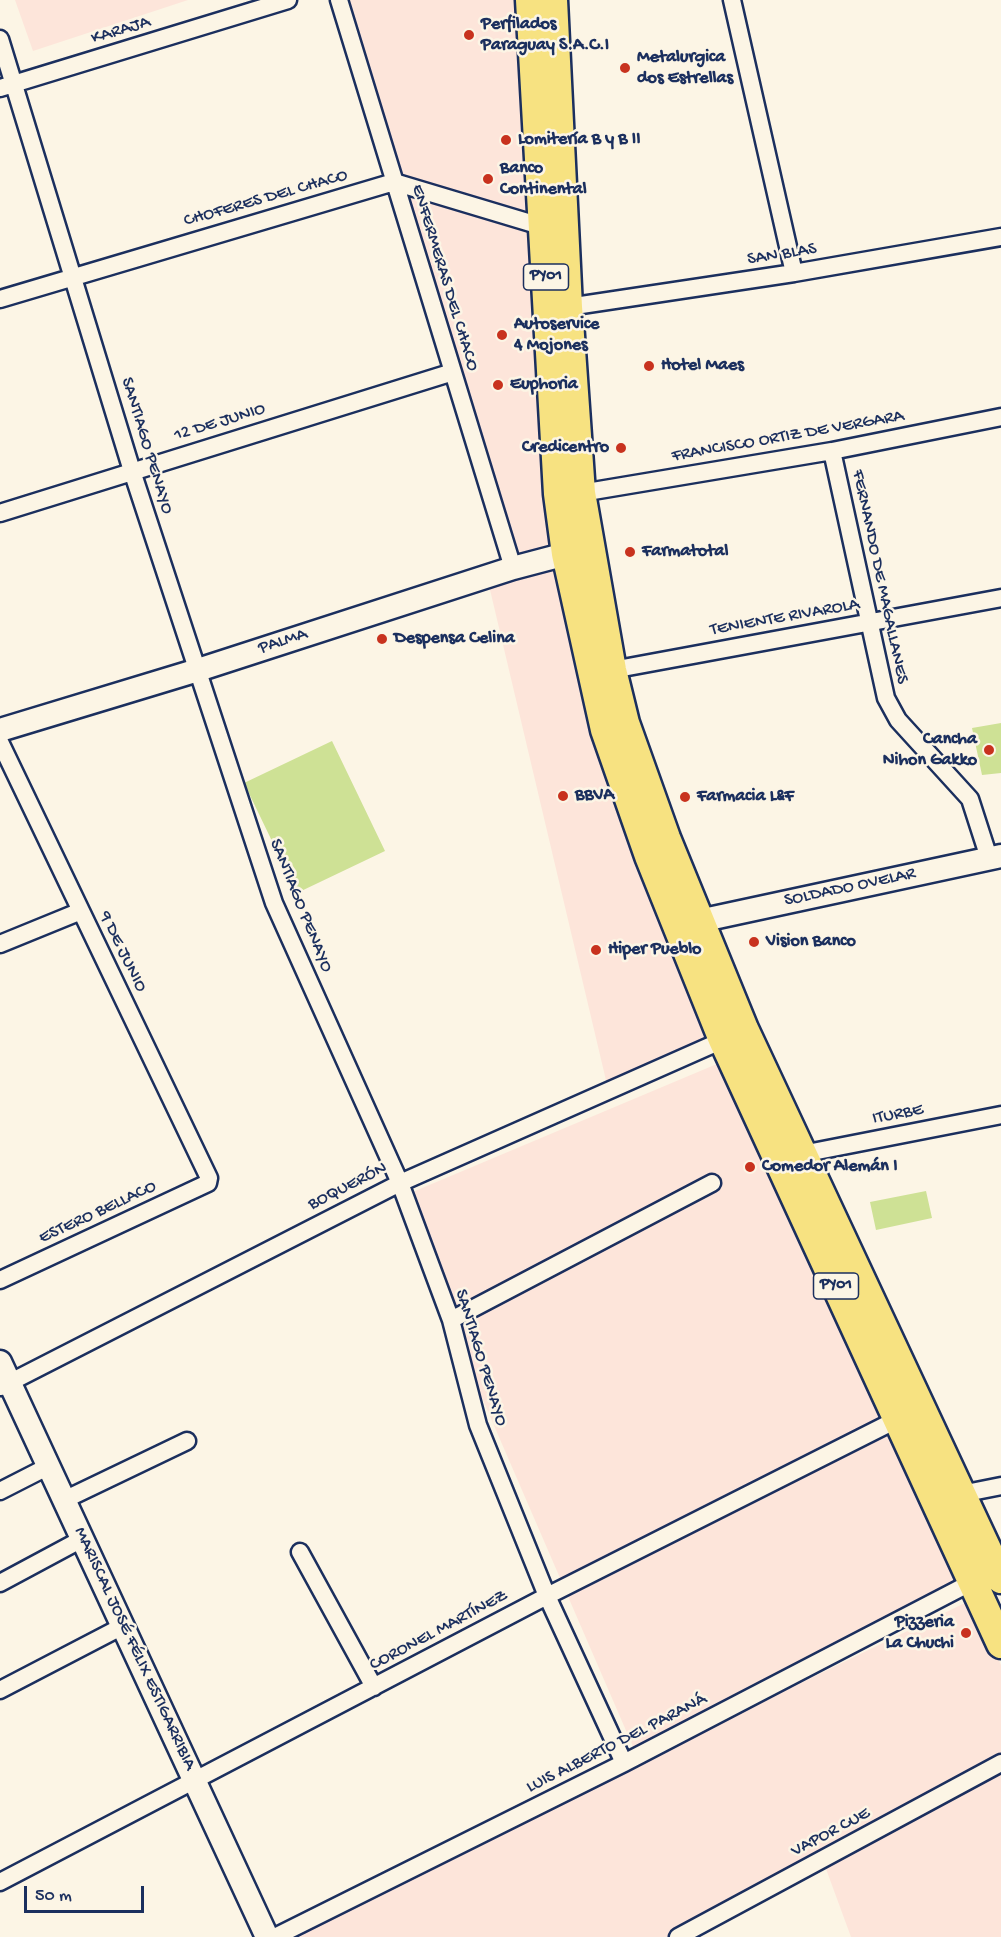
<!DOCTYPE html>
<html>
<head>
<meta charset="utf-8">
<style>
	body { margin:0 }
	#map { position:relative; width:1001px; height:1937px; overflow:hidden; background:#fcf5e5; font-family:"Gochi Hand",sans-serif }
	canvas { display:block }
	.scale { position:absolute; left:24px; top:1886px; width:120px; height:27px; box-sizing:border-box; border:3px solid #1b2f5e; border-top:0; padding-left:8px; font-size:18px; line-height:21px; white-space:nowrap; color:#1b2f5e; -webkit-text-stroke:4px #fcf5e5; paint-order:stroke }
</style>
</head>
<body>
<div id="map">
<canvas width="1001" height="1937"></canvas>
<div class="scale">50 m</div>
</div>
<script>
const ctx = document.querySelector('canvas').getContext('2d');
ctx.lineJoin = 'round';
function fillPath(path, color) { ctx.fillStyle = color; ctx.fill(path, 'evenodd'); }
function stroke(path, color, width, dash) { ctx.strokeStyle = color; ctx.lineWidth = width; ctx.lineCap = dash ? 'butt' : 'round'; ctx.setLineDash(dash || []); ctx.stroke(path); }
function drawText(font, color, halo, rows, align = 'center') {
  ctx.font = font + ' "Gochi Hand",sans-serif'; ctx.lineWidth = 5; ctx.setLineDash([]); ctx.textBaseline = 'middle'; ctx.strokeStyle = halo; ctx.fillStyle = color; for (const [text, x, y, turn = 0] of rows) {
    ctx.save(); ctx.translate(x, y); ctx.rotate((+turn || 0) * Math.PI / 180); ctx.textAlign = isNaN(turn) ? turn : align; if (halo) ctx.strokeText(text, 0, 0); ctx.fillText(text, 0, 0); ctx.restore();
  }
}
fillPath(new Path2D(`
	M15,0H188L33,51Z
	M342,0H521L537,219L396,174Z
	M394,182L536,230L560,571L712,1037L609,1093L487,577L512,568Z
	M724,1061L970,1594L634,1749L396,1199Z
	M971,1600L1001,1665V1937H851L822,1858L674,1937H280Z`), '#fde5da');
fillPath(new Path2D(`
	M1001,723V773L982,775L972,728Z
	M332,741L385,851L297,893L244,783Z
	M926,1191L932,1218L876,1230L870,1202Z`), '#cee195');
const street = new Path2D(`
	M339,0L513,568
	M732,0L794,273
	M0,39L132,471L274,903L400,1183L451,1320L478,1425L547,1596L624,1763
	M0,88L288,0
	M0,299L394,182L544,227
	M568,307L794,273L1001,237
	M832,451L886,698L898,720L970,799L989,858
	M581,493L832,451L1001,417
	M0,513L453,372
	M612,670L1001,598
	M0,742L209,1178L208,1183L0,1280
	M0,944L81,911
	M802,1154L1001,1115
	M451,1320L712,1183
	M1,1387L400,1183L723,1040
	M0,1491L49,1466
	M961,1494L1001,1486
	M64,1500L187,1441
	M300,1552L374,1687
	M0,1583L82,1539
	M0,1690L123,1626
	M0,1882L547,1596L898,1419
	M275,1937L624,1763L974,1581
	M678,1937L1001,1763`);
const secondary = new Path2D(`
	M0,730L198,670L513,568L566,554
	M699,921L1001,856
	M0,1362L267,1937`);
const highway = new Path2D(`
	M530,0L558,494L566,554L605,730L649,856L723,1040L1001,1644
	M553,0L568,307L581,493L612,670L625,723L666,838L744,1029L1001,1579`);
stroke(street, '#1b2f5e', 21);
stroke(secondary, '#1b2f5e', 27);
stroke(highway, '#1b2f5e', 33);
stroke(street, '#fcf5e5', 16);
stroke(secondary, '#fcf5e5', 22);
stroke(highway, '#f7e281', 28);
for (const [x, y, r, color] of [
	[469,35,6,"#c8321e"],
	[625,68,6,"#c8321e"],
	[506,140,6,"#c8321e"],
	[488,179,6,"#c8321e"],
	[502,335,6,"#c8321e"],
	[649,366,6,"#c8321e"],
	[498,385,6,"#c8321e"],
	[621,448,6,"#c8321e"],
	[630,552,6,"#c8321e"],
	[382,639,6,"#c8321e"],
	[989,750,6,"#c8321e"],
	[563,796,6,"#c8321e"],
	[685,797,6,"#c8321e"],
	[754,942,6,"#c8321e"],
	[596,950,6,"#c8321e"],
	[750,1167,6,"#c8321e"],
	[966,1633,6,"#c8321e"]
]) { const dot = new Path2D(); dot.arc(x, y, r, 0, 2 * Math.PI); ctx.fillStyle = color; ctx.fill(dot); stroke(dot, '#fcf5e5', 2); }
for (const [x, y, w] of [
	[546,277,45],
	[836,1286,45]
]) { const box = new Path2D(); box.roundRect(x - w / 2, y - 13, w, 26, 4.5); ctx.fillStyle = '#fcf5e5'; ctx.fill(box); stroke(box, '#1b2f5e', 1.5); }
drawText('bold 16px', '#1b2f5e', null, [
	["PY01",546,277],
	["PY01",836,1286]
]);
drawText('bold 18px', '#1b2f5e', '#fcf5e5', [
	["Perfilados",481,25],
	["Paraguay S.A.C.I",481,46],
	["Metalurgica",637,58],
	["dos Estrellas",637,79],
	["Lomitería B y B II",518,140],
	["Banco",500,169],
	["Continental",500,190],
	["Autoservice",514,325],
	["4 Mojones",514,346],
	["Hotel Maes",661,366],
	["Euphoria",510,385],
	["Credicentro",609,448,"right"],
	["Farmatotal",642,552],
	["Despensa Celina",394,639],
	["Cancha",977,740,"right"],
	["Nihon Gakko",977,761,"right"],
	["BBVA",575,796],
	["Farmacia L&F",697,797],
	["Vision Banco",766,942],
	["Hiper Pueblo",608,950],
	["Comedor Alemán I",762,1167],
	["Pizzeria",954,1623,"right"],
	["La Chuchi",954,1644,"right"]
], 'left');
drawText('18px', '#1b2f5e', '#fcf5e5', [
	["KARAJA",121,31,-17],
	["CHOFERES DEL CHACO",266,199,-16],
	["SAN BLAS",782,255,-9],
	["ENFERMERAS DEL CHACO",444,278,73],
	["12 DE JUNIO",220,423,-17],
	["FRANCISCO ORTIZ DE VERGARA",788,437,-10],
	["SANTIAGO PENAYO",146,446,73],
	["FERNANDO DE MAGALLANES",879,577,78],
	["TENIENTE RIVAROLA",785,618,-10],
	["PALMA",283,642,-18],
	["SOLDADO OVELAR",850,888,-12],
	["SANTIAGO PENAYO",300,906,68],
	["9 DE JUNIO",122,952,64],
	["ITURBE",898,1115,-11],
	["BOQUERÓN",348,1187,-27],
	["ESTERO BELLACO",98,1213,-25],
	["SANTIAGO PENAYO",480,1358,73],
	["CORONEL MARTÍNEZ",439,1631,-28],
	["MARISCAL JOSÉ FÉLIX ESTIGARRIBIA",134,1649,65],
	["LUIS ALBERTO DEL PARANÁ",617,1744,-27],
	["VAPOR CUE",831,1833,-28]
]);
</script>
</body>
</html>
